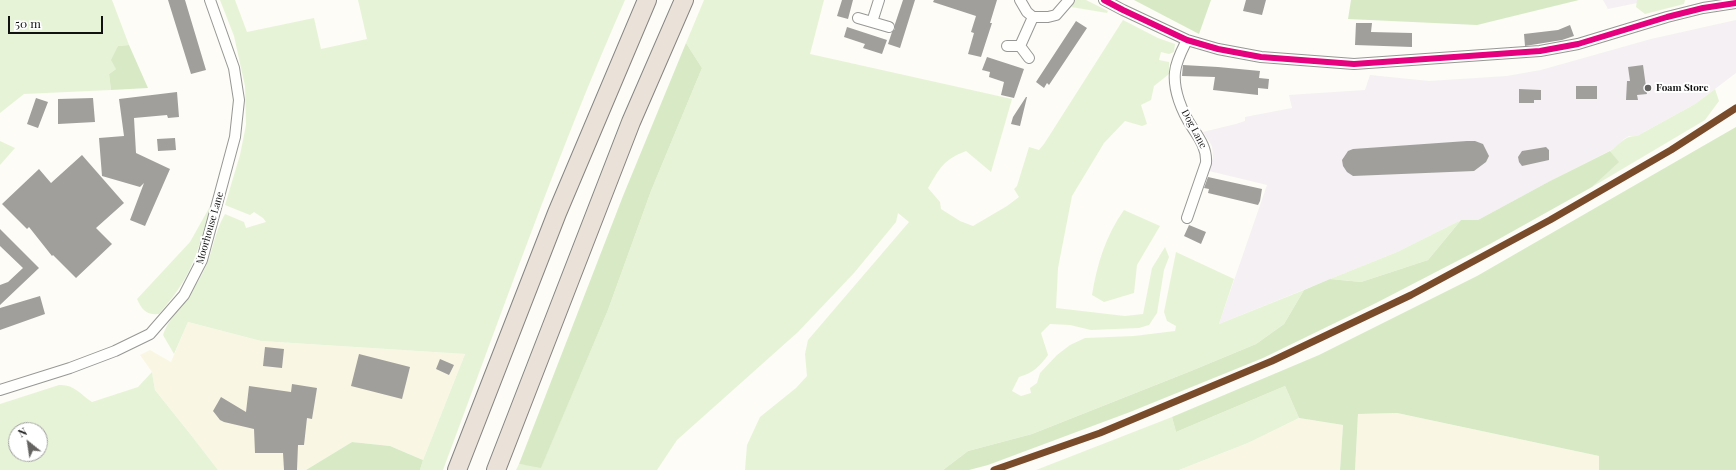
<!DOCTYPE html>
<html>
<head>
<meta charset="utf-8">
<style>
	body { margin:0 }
	#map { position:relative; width:1736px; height:470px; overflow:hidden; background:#fdfcf7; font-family:"Playfair Display",serif }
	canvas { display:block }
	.north { position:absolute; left:8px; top:422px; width:40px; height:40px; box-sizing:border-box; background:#fff; border:1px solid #a0a0a0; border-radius:50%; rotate:330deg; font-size:11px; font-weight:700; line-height:16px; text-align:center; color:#111 }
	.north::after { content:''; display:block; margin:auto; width:14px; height:18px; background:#646362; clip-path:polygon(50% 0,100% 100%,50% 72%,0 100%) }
	.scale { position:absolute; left:8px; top:16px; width:95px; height:18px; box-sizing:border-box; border:2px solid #111; border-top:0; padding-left:5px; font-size:12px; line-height:14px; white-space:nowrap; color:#111; -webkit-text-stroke:3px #fff; paint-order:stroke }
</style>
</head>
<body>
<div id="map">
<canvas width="1736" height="470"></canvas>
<div class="north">N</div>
<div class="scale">50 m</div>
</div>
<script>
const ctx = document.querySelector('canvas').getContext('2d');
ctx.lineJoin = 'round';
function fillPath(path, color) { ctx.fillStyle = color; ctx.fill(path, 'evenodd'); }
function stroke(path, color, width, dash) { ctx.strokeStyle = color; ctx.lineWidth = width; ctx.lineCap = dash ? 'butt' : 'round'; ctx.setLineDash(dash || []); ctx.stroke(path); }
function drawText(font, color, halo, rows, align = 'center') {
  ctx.font = font + ' "Playfair Display",serif'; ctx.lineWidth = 4; ctx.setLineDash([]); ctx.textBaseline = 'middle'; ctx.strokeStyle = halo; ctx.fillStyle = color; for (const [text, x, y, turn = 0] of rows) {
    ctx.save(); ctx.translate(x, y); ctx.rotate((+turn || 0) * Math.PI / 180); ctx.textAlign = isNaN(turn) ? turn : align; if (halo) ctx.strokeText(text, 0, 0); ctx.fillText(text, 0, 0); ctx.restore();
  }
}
fillPath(new Path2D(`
	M1603,0H1652L1608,9Z
	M1736,20V73L1695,104L1637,136H1629L1624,139L1617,147L1550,181L1478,220H1461L1397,252L1219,324L1267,185L1209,171L1213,157L1212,146L1203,132L1236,124L1245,121V117L1292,108L1289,95L1365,90L1370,75L1429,81L1507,76L1541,70L1651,39Z`), '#f5f0f3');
fillPath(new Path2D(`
	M188,322L261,341L465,354L423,460L390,446L352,442L306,470H218L191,435L155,390L152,372L140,355L150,350L171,362Z
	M1397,413L1599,456V470H1355L1358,414Z
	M1299,418L1343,425L1340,470H1179L1248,443Z`), '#f9f7e4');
fillPath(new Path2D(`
	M0,0H112L129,45L118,46L116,69L109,74L111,90L24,94L0,113Z
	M220,0H235L247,32L314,18L321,49L367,39L358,0H625C557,154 502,313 443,470H420L423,460L465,354L261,341L188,322L174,354L163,335C169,316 194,292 203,272C213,254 214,232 225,214L244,222L246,228L266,222L263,218L254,212L250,215L225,205L240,155L246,125L245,86L234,36Z
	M704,0H824L810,54L1012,99L991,172L966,151C943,160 940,168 928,188L940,202L941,209L960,221L973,226L1007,206L1019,197L1014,189L1017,186L1029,147L1039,150L1044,144L1123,20L1158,38L1175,44L1174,52L1169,54L1161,52L1159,60L1169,62V74L1154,86L1151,100L1141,105L1147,124L1142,126L1125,121L1104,143L1072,196L1058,268L1056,308L1125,316L1143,314L1152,268L1165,247L1169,257L1164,270L1157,313L1149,325L1139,328L1091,330L1070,325L1050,324L1041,333L1048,355C1040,366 1033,373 1019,377L1012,391L1021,396L1031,393L1030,388L1037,383L1040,373L1057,355L1070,345L1085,338L1134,336L1175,331L1176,326L1167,321L1164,312L1176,252L1234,279L1219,324L1304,290L1284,324L1256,344L1191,371L1032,434L968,451L943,470H745L747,445L760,417L796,388L807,376L805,354L808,340L909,222L898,213L896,222L854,273L798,332L677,440L657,470H516L519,464L541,467L608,310L651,191L702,68L686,43Z
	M1075,0H1086L1108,11L1107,13L1071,7Z
	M1637,0H1685L1684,4L1645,14L1636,7Z
	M1715,89L1719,101L1705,120L1592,187L1618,162L1610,151C1620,145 1624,135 1637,136L1695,104Z
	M0,141L15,148L0,165Z
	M213,201C205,224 200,249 189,271C181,287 170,301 159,314C146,315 142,310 137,299L190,242Z
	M1124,210L1160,226L1137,265L1134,293L1104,302L1092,295C1097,264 1106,235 1124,210Z
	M1461,220L1428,260L1361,282L1330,279L1397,252Z
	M152,372L155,390L191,435L218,470H0V404L59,385C74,384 80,394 92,402L138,387ZM16,430H40V454H16Z
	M1285,386L1299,418L1248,443L1179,470H1036L1172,417L1176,432Z`), '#e7f3d7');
fillPath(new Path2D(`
	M1134,0H1211L1199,34Z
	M1351,0H1579L1477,25L1348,19Z
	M686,43L702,68L651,191L608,310L541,468L519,464L623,196Z
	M129,45L148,88L111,90L109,74L116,69L111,60L118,46Z
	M1736,127V470H1599V456L1397,413L1358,414L1355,470H1340L1343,425L1299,418L1285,386L1176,432L1172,417L1319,355L1477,276Z
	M1610,151L1619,162L1592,187L1490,244L1376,303L1263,358L1130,412L988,465L969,470H943L968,451L1032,434L1191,371L1256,344L1284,324L1304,290L1330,279L1361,282L1428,260L1461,220H1478L1550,181Z
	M352,442L390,446L423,460L420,470H306Z`), '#d8eac5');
fillPath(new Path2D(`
	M168,0H185L206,70L191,74Z
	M842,0H853L848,19L837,16Z
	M903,0H915L900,48L888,44L892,32L895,29V24Z
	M934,0H997L990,23H992L981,57L968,54L974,33L971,32L976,16L933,2Z
	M1246,0H1266L1262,15L1243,11Z
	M1076,21L1087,28L1049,85L1047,83L1044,88L1036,82Z
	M1356,23H1372L1371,32L1412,33V47L1355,45Z
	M1570,25L1574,36L1562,40L1525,46L1524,34L1558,30Z
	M847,27L887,40L882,54L863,48L865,44L844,37Z
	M987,57L1024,69L1014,98L1001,95L1004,82L989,77L990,72L982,70Z
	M1183,65L1218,67L1260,71L1259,78L1269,79L1268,89L1258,88V95L1213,90L1215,77L1182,76Z
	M1643,65L1647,94L1637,95L1638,100H1626L1627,81H1630L1628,67Z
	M1576,86H1597V99H1576Z
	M1519,89L1541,90V100H1534V103H1519Z
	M177,92L179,117L168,118L167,115L134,118L136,153L170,169L145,226L130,220L144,183L140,187L102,176L99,138L124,136L119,99Z
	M1026,97H1027L1020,126L1011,124L1013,117Z
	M36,98L48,102L38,128L27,124Z
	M93,98L95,122L58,124V99Z
	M175,138L176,150L158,151L157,139Z
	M1467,141H1475L1483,144L1489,156L1486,162L1474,171L1353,176L1347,172L1343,166L1342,160L1348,151L1353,149Z
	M1546,147L1549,150V160L1522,166L1519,162L1518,157L1522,151Z
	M82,155L124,203L96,228L112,244L76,278L53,255L52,256L29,227L27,229L2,204L39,169L51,183Z
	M1208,177L1262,189L1260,201L1258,205L1208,193L1209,189L1204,188Z
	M1189,225L1206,232L1201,244L1184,236Z
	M0,229L39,268L0,305V285L8,282L23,268L0,246Z
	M40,296L45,314L0,330V308Z
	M265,347L284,349L282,368L263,366Z
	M359,354L410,367L402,399L351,386Z
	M440,359L454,365L449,375L436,369Z
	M292,384L317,388L312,419L307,418L304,445H298L297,470H284L283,453H255L254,429L224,422L220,420L213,411L221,397L246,412L249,386L291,392Z`), '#a19f9c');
const minor = new Path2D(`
	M1020,0L1027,12L1033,17H1048L1056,15L1069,0
	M1104,0L1123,10L1187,40L1218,49L1261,57L1354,64L1540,51L1578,44L1667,17L1703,8L1736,3
	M858,18L889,27
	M872,22L879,0
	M1187,40C1182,50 1176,61 1175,72C1173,90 1182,112 1192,127C1200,139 1207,149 1206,163L1187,218
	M1007,46H1020L1029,58
	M1020,46L1033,17
	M0,390L70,368L115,351L150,334L184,295L202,260L235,137L239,100L234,68L210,0`);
const motorway = new Path2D(`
	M457,470L557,213L647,0
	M496,470L631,122L684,0`);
stroke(minor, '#979795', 12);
stroke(motorway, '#858482', 20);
stroke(minor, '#fffffe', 10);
stroke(motorway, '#eae1d8', 18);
stroke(new Path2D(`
	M1104,0L1123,10L1187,40L1218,49L1261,57L1354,64L1540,51L1578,44L1667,17L1703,8L1736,3`), '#e5007d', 6);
stroke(new Path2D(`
	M994,470L1100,433L1272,361L1411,295L1550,220L1671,150L1736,108`), '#7a4b2a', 7);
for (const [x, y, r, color] of [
	[1648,88,4,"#646362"]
]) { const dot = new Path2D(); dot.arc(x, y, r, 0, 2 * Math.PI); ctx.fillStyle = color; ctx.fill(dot); stroke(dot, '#fff', 1.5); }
drawText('bold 10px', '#111', '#fff', [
	["Foam Store",1656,88]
], 'left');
drawText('10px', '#111', '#fff', [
	["Dog Lane",1194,129,62],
	["Moorhouse Lane",210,228,-74]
]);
</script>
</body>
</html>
